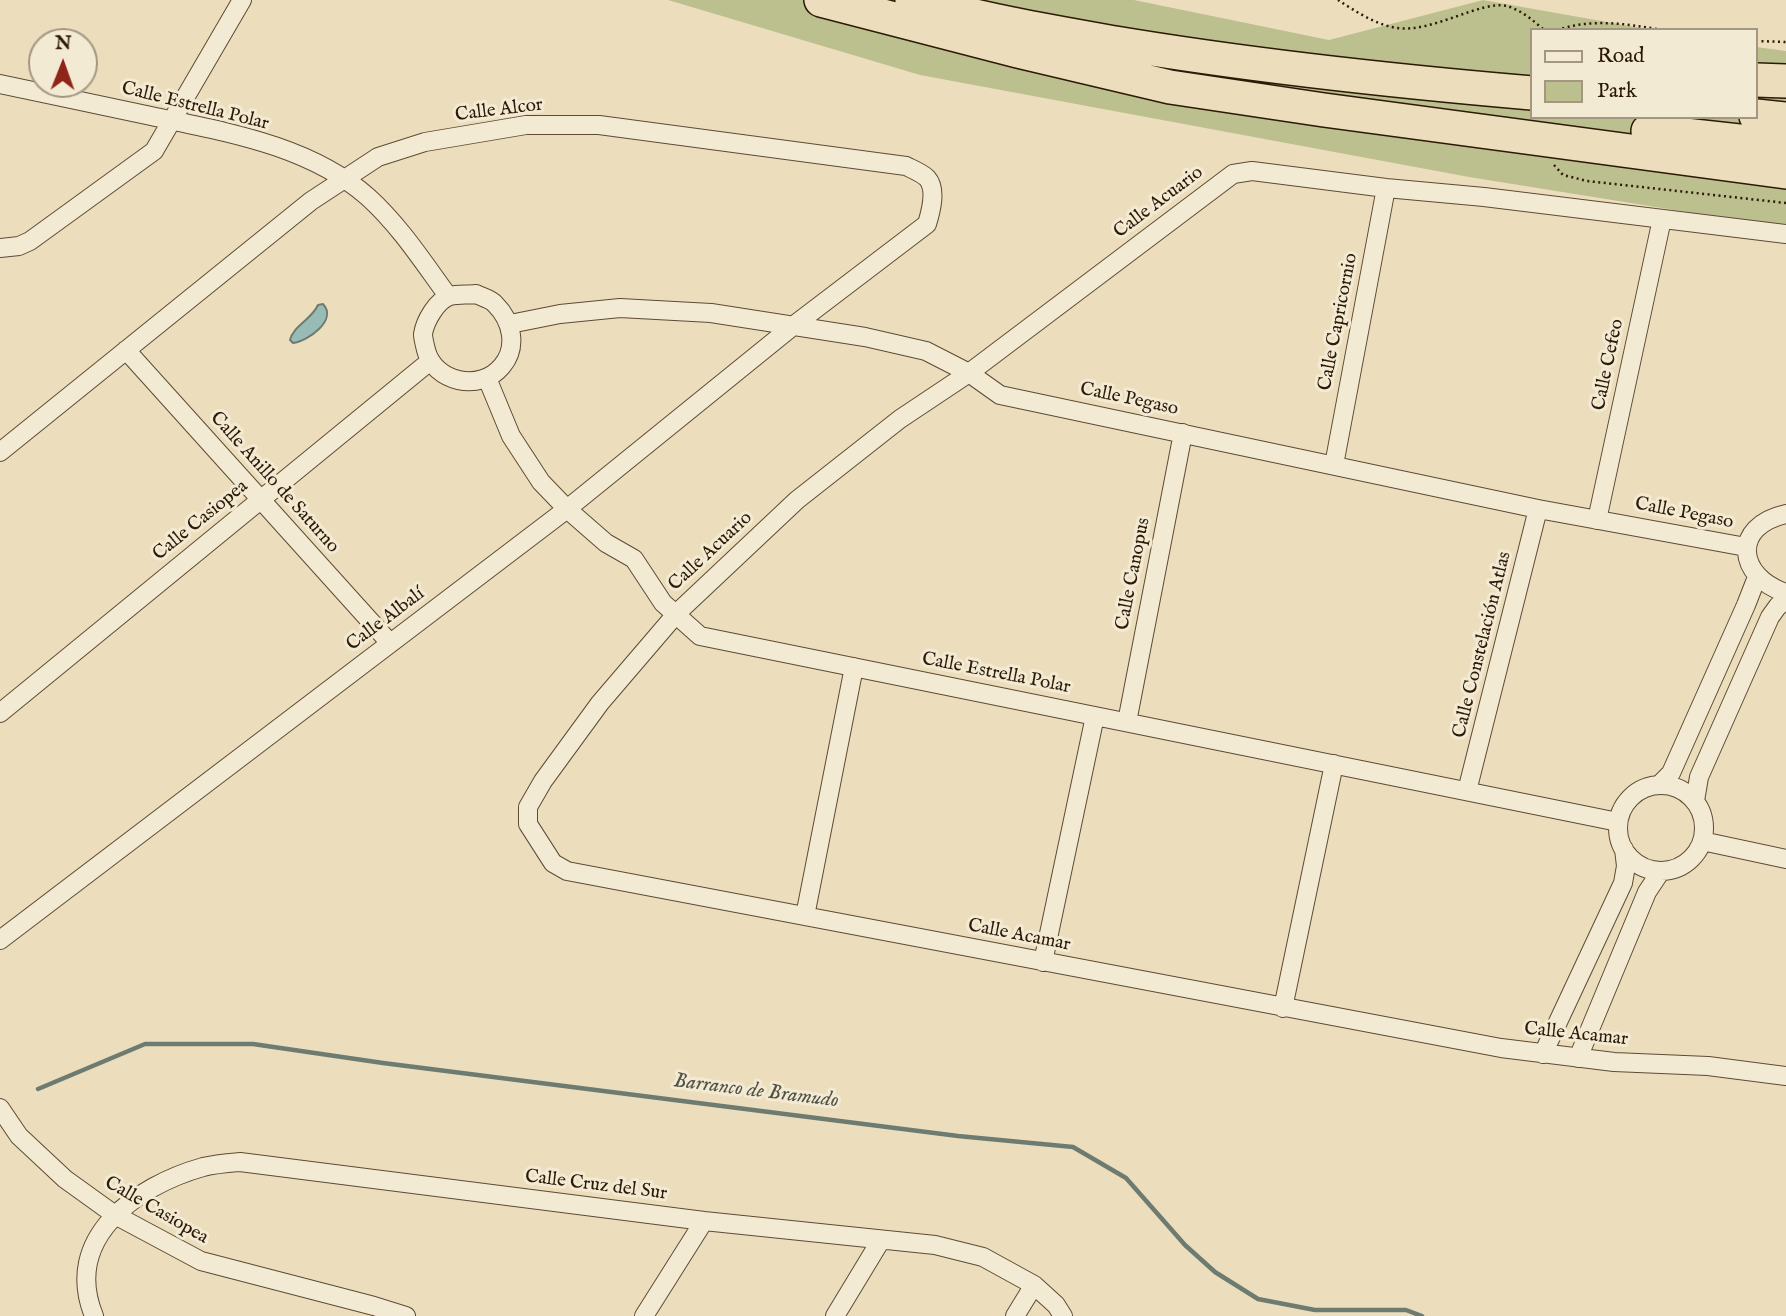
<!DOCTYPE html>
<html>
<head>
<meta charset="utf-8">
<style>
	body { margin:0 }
	#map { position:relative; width:1786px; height:1316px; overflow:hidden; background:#ecdebd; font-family:"IM FELL English",serif }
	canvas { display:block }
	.legend { position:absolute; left:1530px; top:28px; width:228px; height:91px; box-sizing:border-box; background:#f3ead4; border:2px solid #a49782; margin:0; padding:9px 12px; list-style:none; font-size:21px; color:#2d1a06 }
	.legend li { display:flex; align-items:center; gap:14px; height:35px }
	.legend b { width:35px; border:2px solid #a49782 }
	.north { position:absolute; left:28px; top:28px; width:70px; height:70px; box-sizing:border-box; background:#f3ead4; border:2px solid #a49782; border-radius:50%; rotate:1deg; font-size:19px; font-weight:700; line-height:28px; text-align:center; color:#2d1a06 }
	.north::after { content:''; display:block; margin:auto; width:24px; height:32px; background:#8f2418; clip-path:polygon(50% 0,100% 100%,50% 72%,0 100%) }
</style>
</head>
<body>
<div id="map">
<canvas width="1786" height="1316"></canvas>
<ul class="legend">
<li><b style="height:9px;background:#f3ead4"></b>Road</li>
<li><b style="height:19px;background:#bcc08e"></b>Park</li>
</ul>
<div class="north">N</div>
</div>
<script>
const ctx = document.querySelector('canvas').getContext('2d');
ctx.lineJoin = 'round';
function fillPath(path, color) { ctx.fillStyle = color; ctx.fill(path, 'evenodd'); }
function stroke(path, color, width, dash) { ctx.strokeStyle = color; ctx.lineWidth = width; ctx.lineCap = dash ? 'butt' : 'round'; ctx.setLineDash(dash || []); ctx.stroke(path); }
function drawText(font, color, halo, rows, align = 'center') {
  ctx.font = font + ' "IM FELL English",serif'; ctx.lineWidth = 6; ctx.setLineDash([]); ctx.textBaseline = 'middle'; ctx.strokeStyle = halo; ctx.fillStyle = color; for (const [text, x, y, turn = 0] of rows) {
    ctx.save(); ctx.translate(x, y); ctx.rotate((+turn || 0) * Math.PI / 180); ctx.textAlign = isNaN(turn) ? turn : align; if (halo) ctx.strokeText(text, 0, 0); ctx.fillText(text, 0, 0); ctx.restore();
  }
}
fillPath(new Path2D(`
	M668,0H1134L1329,40L1483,0L1652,30H1532V117H1756V47L1786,51V228L1469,177L920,75Z`), '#bcc08e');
const water = new Path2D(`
	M323,304C338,320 308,341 293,343L290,340C293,326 312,319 318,305Z`);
fillPath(water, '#99bbb6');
stroke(water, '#6e7b70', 2);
stroke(new Path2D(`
	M38,1089L145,1044H253L383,1063L958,1136L1073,1147L1126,1178L1185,1245L1215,1272L1258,1299L1315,1310H1406L1422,1316`), '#6e7b70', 4.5);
const street = new Path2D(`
	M0,84C50,95 101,105 151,116C225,132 309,145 368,197C400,226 423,262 448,296
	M1786,234L1484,197L1386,188L1252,171L1233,174L969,373L900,419L797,500L677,613L600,703L543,781L528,807V824L553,863L567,871L1501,1048L1614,1062L1708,1066L1786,1076
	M0,248L19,246L30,241L154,151L242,0
	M476,294C482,297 491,299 495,304C512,321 518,347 502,366C480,393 434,382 426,350C425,345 423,339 423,334C425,321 437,300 450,296C457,294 468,295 476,294Z
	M510,324L560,314L620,308L711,313L865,337L926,351L969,373L1000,395L1538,509L1746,547
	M126,350L390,643
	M487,378L511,436L541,482L567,509L606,543L634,559L663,603L700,636L1618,822
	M0,452L311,201L378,157L425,142L526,125H599L906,166C912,169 922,173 927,178C937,189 931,211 927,224L793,326L567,509L0,940
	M1334,465L1386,188
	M1786,514C1731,526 1737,577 1786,593
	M1597,520L1662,219
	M0,713L429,362
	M1127,722L1183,433
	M1660,784L1671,773L1746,605L1757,577
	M1618 828a43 43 0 1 1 86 0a43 43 0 1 1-86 0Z
	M1467,791L1538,509
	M1695,801L1699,777L1770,617L1778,606L1786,601
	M1702,841L1786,859
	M805,916L854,667
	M1043,962L1095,716
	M1283,1008L1334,764
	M1543,1054L1623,883L1626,866L1624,849
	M1578,1058L1647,892L1661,871
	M0,1108L19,1136L65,1179L115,1215L201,1261L374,1306L406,1316
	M94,1316C62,1238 136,1186 203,1167C215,1164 228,1163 240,1162L704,1221L935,1245L983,1257L1034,1285L1056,1305L1063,1316
	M644,1316L704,1221
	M835,1316L881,1240
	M1015,1316L1034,1285`);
const highway = new Path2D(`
	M821,0L1018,51L1170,87L1324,110L1786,172
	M912,0C978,19 1047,31 1115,43C1253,66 1392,81 1532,93
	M1756,80L1786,81
	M1756,116L1786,119
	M1648,131L1786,146`);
stroke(street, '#5d4b34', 20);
stroke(highway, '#2d1a06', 36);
stroke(new Path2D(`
	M1338,0C1355,11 1376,25 1397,28C1433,33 1481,0 1507,6C1521,10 1534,21 1544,30
	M1557,30C1594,18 1626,24 1663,30
	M1756,41L1786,42
	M1554,165L1563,175L1587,181L1786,203`), '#2d1a06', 2.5, [2, 3.5]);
stroke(street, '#f3ead4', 18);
stroke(highway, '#ecdebd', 33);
drawText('19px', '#2d1a06', '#f3ead4', [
	["Calle Estrella Polar",195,107,14],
	["Calle Alcor",499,111,-7],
	["Calle Acuario",1159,203,-37],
	["Calle Capricornio",1339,322,-79],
	["Calle Cefeo",1609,365,-78],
	["Calle Pegaso",1129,400,12],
	["Calle Anillo de Saturno",274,483,48],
	["Calle Pegaso",1684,514,11],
	["Calle Casiopea",201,521,-39],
	["Calle Acuario",711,552,-43],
	["Calle Canopus",1134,574,-79],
	["Calle Albalí",386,620,-37],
	["Calle Constelación Atlas",1483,645,-76],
	["Calle Estrella Polar",996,674,11],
	["Calle Acamar",1019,936,11],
	["Calle Acamar",1576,1035,6],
	["Calle Cruz del Sur",596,1186,7],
	["Calle Casiopea",156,1211,30]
]);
drawText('italic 21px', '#535244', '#f3ead4', [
	["Barranco de Bramudo",756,1092,7]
]);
</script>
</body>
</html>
